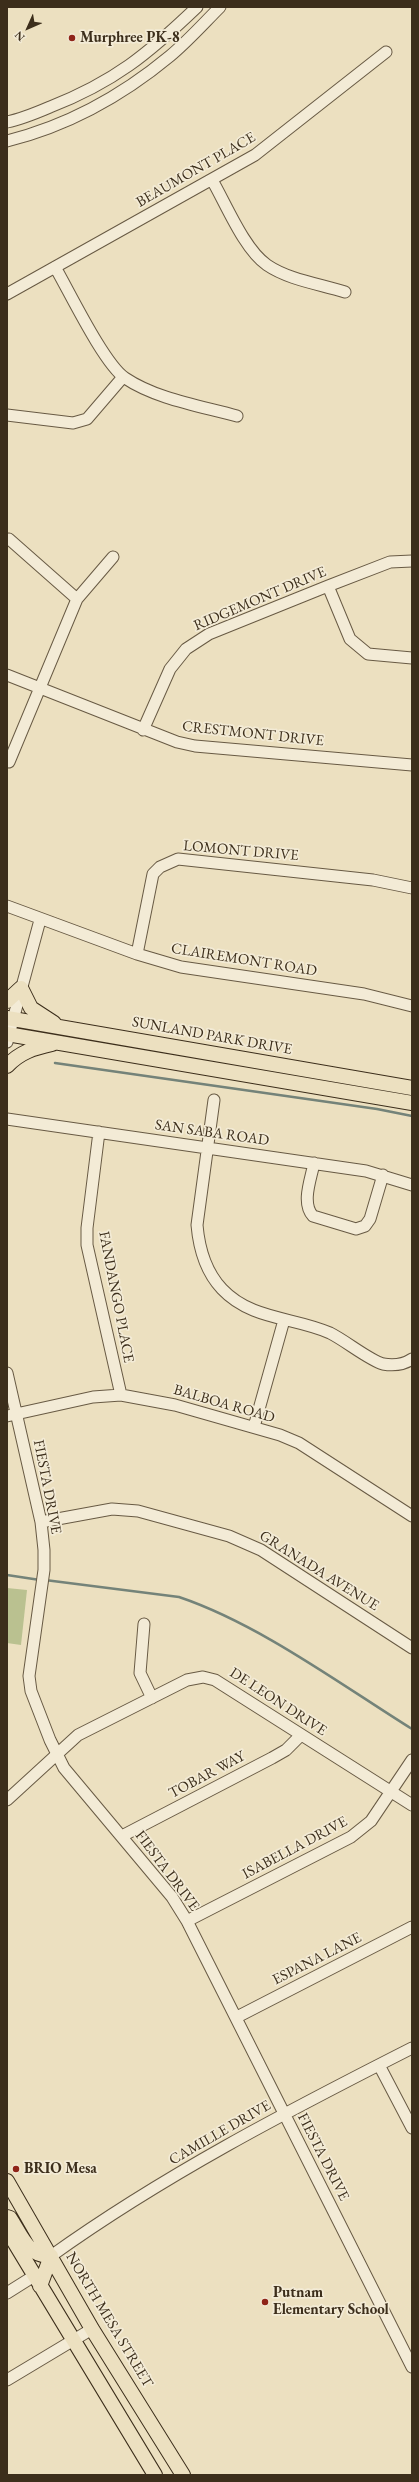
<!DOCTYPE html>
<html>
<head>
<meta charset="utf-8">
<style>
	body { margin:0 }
	#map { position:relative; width:419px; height:2482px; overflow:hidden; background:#ece0c0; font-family:"EB Garamond",serif }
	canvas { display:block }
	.frame { position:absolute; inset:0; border:8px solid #3c2e1b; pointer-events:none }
	.north { position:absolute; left:8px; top:8px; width:40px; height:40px; -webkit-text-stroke:3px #f3ebd6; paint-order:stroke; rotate:225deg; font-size:11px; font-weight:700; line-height:16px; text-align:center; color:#3c2e1b }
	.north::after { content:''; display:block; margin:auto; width:14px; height:18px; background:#3c2e1b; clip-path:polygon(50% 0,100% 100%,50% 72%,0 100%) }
</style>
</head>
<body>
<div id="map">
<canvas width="419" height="2482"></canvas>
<div class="frame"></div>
<div class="north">N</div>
</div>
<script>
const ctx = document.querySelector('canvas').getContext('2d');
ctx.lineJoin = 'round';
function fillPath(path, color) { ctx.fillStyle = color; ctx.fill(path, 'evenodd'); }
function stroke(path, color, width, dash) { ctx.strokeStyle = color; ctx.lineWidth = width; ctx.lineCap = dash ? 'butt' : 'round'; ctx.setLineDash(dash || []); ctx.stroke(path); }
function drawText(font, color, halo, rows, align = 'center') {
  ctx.font = font + ' "EB Garamond",serif'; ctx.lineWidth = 3.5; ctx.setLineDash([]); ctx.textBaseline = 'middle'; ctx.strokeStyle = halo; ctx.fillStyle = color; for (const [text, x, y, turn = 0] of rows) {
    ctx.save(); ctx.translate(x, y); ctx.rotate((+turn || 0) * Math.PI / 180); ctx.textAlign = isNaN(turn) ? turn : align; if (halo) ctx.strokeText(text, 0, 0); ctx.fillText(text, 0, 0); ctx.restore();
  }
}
fillPath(new Path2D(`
	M7,1588L27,1590L21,1645L7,1643Z`), '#bac190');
stroke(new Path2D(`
	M55,1063L377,1109L412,1116
	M7,1575L40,1580
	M45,1580L179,1597C259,1624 340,1684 412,1729`), '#748379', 2.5);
const minor = new Path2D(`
	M7,122C22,119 36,113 50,107C114,82 148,54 197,7
	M7,141C67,126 123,95 170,56C188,41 204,23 220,7
	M212,180C226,204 244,249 267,265C289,280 320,284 345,292
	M55,267C69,291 104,364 125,378C156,399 201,406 237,416
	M7,294L255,155L386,52
	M7,415L73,423L87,419L123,377
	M9,539L77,599
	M328,586L350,639L368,654L412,658
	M7,675L177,742L195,746L412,765
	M143,730L170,669L186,649L209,634L328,586L390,562L412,561
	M9,762L77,599L113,557
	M7,906L137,954L181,967L364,994L412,1006
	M137,954L153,874L160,867L178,859L373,880L412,888
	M7,1042L40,920
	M214,1100L197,1225C199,1248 205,1271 222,1289C251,1320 294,1317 330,1333C346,1341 369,1360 383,1364C394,1366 403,1365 412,1359
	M7,1119L366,1171L412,1185
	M99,1132L87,1228V1245L121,1395
	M314,1163C311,1179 301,1203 313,1216L356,1229L365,1226L370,1219L383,1175
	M7,1373L41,1522L44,1550V1570L29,1676L31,1691L50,1740L64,1768L172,1897L187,1921L412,2367
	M7,1416L93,1397L121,1395L175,1405L280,1435L299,1443L412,1516
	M254,1427L284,1320
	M41,1522L112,1509L138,1511L229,1536L261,1550L412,1648
	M144,1624L140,1673L152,1698
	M7,1800L78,1735L187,1680L203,1677L215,1680L412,1805
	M122,1836L272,1758L286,1750L301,1735
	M187,1921L351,1837L371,1821L412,1760
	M237,2017L412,1927
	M379,2065L412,2128
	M51,2256C164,2175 288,2111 412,2048
	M7,2293L34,2276
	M7,2380L92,2329`);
const major = new Path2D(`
	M7,1001L21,988L31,1008L54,1023
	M7,1018L412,1088
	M7,1034L412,1103
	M7,1066C20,1052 34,1048 52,1044
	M7,2181L92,2329L183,2475
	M7,2217L10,2218C21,2235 28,2257 51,2256
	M7,2230L155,2475
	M40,2286L51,2256`);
stroke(minor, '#685a44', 13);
stroke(major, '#3c2e1b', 16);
stroke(minor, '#f3ebd6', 11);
stroke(major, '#ece0c0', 14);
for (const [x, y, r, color] of [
	[72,38,4,"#8f2418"],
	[16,2169,4,"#8f2418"],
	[265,2302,4,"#8f2418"]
]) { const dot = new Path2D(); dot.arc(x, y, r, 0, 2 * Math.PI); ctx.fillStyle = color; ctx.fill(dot); stroke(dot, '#f3ebd6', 1.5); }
drawText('bold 15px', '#3c2e1b', '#f3ebd6', [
	["Murphree PK-8",80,38],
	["BRIO Mesa",24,2169],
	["Putnam",273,2293],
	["Elementary School",273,2310]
], 'left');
drawText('15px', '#3c2e1b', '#f3ebd6', [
	["BEAUMONT PLACE",196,170,-30],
	["RIDGEMONT DRIVE",260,599,-23],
	["CRESTMONT DRIVE",253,734,6],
	["LOMONT DRIVE",241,851,5],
	["CLAIREMONT ROAD",244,960,9],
	["SUNLAND PARK DRIVE",212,1036,10],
	["SAN SABA ROAD",212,1133,8],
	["FANDANGO PLACE",116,1297,79],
	["BALBOA ROAD",224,1404,16],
	["FIESTA DRIVE",47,1487,79],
	["GRANADA AVENUE",319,1571,32],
	["DE LEON DRIVE",278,1702,33],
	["TOBAR WAY",207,1775,-28],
	["ISABELLA DRIVE",295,1848,-28],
	["FIESTA DRIVE",167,1871,53],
	["ESPANA LANE",317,1959,-27],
	["CAMILLE DRIVE",220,2133,-30],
	["FIESTA DRIVE",323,2157,63],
	["NORTH MESA STREET",109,2320,59]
]);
</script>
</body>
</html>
